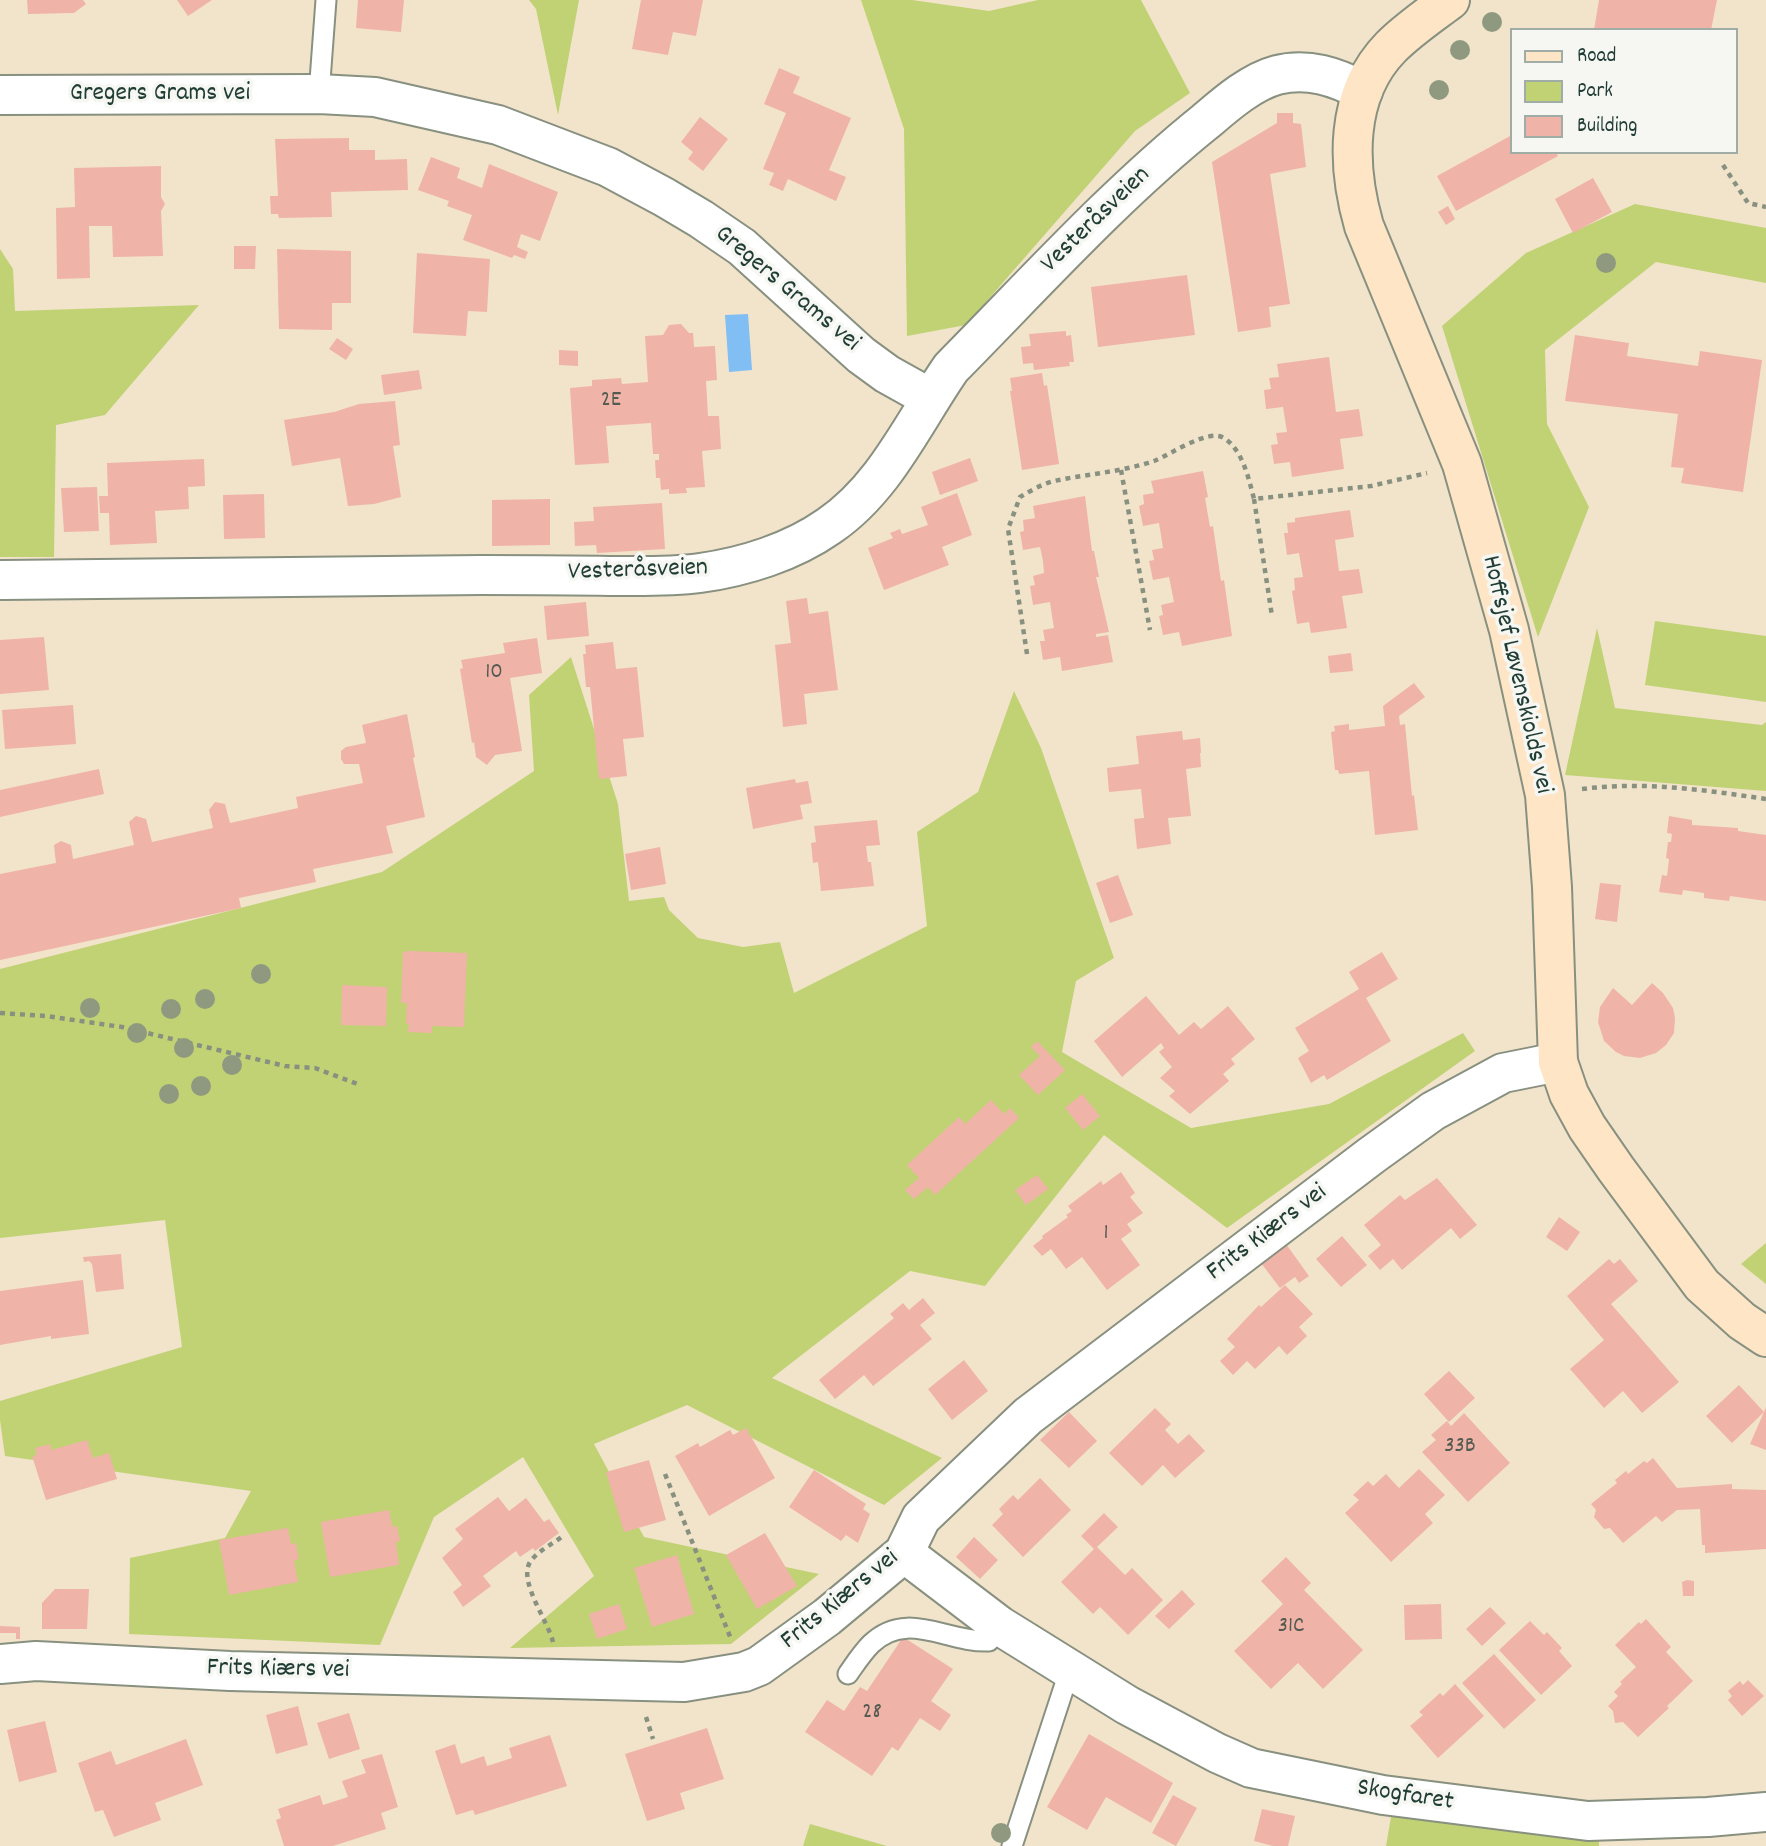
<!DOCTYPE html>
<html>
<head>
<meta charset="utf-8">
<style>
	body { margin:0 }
	#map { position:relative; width:1766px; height:1846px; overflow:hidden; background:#f1e4cb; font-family:Dekko,sans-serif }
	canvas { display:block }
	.legend { position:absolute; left:1510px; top:28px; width:228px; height:126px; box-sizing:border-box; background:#f6f6f2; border:2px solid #a0aca6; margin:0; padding:9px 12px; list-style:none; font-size:21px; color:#1f3d34 }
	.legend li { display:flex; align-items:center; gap:14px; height:35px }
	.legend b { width:35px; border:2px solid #a0aca6 }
</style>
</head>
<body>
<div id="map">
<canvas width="1766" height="1846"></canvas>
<ul class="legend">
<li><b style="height:9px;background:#fde5c5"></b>Road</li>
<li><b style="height:19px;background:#c1d275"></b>Park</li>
<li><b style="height:19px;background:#f0b3a8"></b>Building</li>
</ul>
</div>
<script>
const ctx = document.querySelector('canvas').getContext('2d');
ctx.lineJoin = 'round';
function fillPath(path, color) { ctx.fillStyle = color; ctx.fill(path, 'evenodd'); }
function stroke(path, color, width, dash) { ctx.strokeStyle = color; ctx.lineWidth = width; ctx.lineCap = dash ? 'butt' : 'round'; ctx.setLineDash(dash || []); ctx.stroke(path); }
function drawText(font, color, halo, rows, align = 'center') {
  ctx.font = font + ' Dekko,sans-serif'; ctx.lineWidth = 7; ctx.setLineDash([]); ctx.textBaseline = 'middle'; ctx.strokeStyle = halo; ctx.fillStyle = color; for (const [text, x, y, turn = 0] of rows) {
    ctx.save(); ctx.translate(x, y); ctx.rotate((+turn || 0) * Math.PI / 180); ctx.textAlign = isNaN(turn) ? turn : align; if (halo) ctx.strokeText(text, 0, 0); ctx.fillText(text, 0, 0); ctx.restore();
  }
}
fillPath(new Path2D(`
	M529,0H579L558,115L536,9Z
	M861,0H912L989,11L1038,0H1141L1190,93L1135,131L966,325L907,336L904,129Z
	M1635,204L1766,228V283L1656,262L1545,350L1547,424L1589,507L1538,637L1442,326L1526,253Z
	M0,249L13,269L15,311L199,305L105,415L56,425L54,557H0Z
	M1655,621L1766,636V702L1645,685Z
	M1597,628L1615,708L1762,725L1766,722V791L1565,775Z
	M571,657L618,804L629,901L664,897L669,910L698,938L743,947L780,942L794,993L927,926L917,832L978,792L1014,691L1041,748L1114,958L1076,981L1062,1052L1191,1128L1329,1104L1463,1033L1475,1051L1227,1228L1104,1135L985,1286L910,1271L772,1378L942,1458L884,1505L687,1405L594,1444L644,1537L819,1574L731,1644L510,1648L594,1576L523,1457L434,1517L380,1645L129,1634L130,1558L225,1538L251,1491L5,1456L0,1420V1401L182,1347L165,1220L0,1238V969L382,872L534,771L529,695Z
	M1766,1243V1284L1741,1264Z
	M1392,1811L1599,1835V1846H1386Z
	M810,1824L887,1846H803Z`), '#c1d275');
fillPath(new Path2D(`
	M748,314L752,370L729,372L725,315Z`), '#80bef3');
fillPath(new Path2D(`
	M27,0H83L86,4L74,13L28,14Z
	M177,0H212L188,16Z
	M358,0H404L401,32L356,28Z
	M641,0H703L696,36L673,32L668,55L632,49Z
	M1599,0H1717L1711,30H1594Z
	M779,68L800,77L793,93L851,118L829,170L846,177L836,201L788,179L783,191L769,185L774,173L763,169L786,113L764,104Z
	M1277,113H1293V123L1301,124L1306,167L1270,174L1290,304L1269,307L1271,327L1238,332L1212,162L1277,123Z
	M700,117L728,139L703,171L688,159L693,152L681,142Z
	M1512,135V152H1556L1558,156L1456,211L1437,176Z
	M349,138V150H375V160L407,159L408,190L331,192L332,217L279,218L278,214H271L270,196H278L275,139Z
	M431,157L460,168L457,178L482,188L489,164L558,192L540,241L521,234L517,247L528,252L525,259L514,255L512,258L463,240L472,215L447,206L449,201L418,190Z
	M161,166V197L165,204L161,211L163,256L113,257L112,226H89L90,278L57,279L56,208L75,207L74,168Z
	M1593,178L1612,212L1573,233L1555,199Z
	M1448,206L1455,219L1446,225L1438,212Z
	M234,246H256L255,269H234Z
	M277,249L351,251V303H332V330L279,329Z
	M417,253L490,259L487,312L468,311L466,336L413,333Z
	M1187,275L1195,335L1098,347L1091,287Z
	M681,324L689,333H693L694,347L715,346L717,380L706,381L708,416H719L721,449L702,451L705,487L686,488L687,493L669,494V489L661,490L660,478H656L655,460H659V454H653L651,423L606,426L609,463L575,465L570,388L592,386V380L621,378L622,384L648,382L645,336L663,335L669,325Z
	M1066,331V336L1071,335L1074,362H1069L1070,366L1034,370L1033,363L1023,364L1021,347L1031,346L1029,334Z
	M1575,335L1629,343L1627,356L1698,366L1700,351L1762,360L1743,492L1681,483L1684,468L1671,467L1678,414L1565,401Z
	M337,338L353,349L346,360L329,349Z
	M559,350L578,351V366L559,365Z
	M1329,357L1336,412L1359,409L1363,436L1340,439L1344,469L1292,477L1290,462L1274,464L1271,445L1278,444L1276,433L1287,432L1283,407L1266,409L1264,390L1271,389L1269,378L1279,377L1277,364Z
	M419,370L422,389L384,395L381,375Z
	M1042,373L1044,386L1047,385L1059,464L1022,470L1010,391H1012L1010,378Z
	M395,401L400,445L393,446L401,497L374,504L348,506L340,458L292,466L284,420L334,412L359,404Z
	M970,458L978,481L940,495L932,472Z
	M204,459L205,486L188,487L189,509L155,511L157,543L110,545L109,513H100L99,496H108L107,463Z
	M1203,471L1208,497L1205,498L1210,527L1213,526L1221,581L1224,580L1232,636L1182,646L1179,632L1163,635L1159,616L1163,615L1161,605L1174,602L1169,577L1153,580L1149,561L1154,560L1152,550L1163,548L1159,523L1143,526L1139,506L1144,504L1143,495L1154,493L1151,481Z
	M97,487L99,531L64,532L61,488Z
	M957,493L972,535L942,547L949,565L884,590L868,548L893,538L890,533L900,529L902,534L928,525L921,507Z
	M264,494L265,538L224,539L223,495Z
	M1085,496L1092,551H1094L1099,577H1096L1109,632L1096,634V637L1108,635L1113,662L1062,671L1060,657L1043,660L1040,641H1045L1043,630L1054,628L1052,616L1050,602L1033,605L1030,586L1035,585L1033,576L1044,573L1043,561L1040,547L1023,550L1020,532L1024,531L1023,520L1035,518L1033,506Z
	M550,499V545L492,546V500Z
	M662,503L665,549L597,553L596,545L575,546L574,522L594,521L593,507Z
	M1350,510L1354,537L1335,540L1339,571L1359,569L1363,593L1342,596L1347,628L1311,633L1309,622L1297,624L1292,591L1295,590L1294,578L1303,577L1299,553L1287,555L1284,533H1288L1287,523L1295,522V518Z
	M807,598L809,614L828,611L838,690L804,694L807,724L783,727L775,645L791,643L786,601Z
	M586,602L589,636L547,640L544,606Z
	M44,637L49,690L0,694V640Z
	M537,638L542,673L510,678L522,751L495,755L487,765L476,757L474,742L472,743L460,669L463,668L461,660L505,653L503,643Z
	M613,642L616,669L637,667L644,737L623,739L627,776L599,779L590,687H586L583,654H586L585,645Z
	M1351,653L1353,671L1330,673L1328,656Z
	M1414,683L1425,697L1399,716L1400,725L1405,724L1412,796L1414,795L1418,830L1375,835L1369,771L1339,774L1338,770H1335L1331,732L1335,731L1334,726L1349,724V730L1385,726L1383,706Z
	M73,705L76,744L5,749L2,710Z
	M407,714L415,757L413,758L425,817L386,826L393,853L313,869L316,882L239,898L241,908L0,960V874L56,863L54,845L61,841L71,845L73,859L134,845L129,822L136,816L146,819L152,842L213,828L209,810L215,802L225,804L230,823L298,808L296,797L363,783L359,764H344L341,759V751L346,747L366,743L362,725Z
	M1182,731L1183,740L1200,738L1201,753H1200L1201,767L1186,769L1191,816L1168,818L1171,844L1137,849L1134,819L1144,818L1141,789L1109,792L1107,768L1139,764L1136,736Z
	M99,769L104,794L0,817V790Z
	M795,779L796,783L808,781L812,803L800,805L803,819L753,829L746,788Z
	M1669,816L1692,820V825L1738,828V831L1766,835V901L1730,896L1729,901L1704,898V893L1683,890L1682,895L1659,892L1662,875L1667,876L1669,859L1666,858L1668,842H1671L1672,834L1667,833Z
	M877,820L880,845L866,846L868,862H871L874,886L821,891L818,862L813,863L811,843L816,842L814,826Z
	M660,847L666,884L631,890L625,854Z
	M1118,875L1133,915L1110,923L1096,883Z
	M1600,883L1621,885L1617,922L1595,919Z
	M409,951L467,953L464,1027L432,1026V1033L408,1032L409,1024H406L407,1003H401L403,952Z
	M1382,952L1398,979L1366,998L1391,1041L1327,1080L1324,1075L1311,1083L1298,1058L1309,1051L1295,1028L1359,989L1349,972Z
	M1652,983L1663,993L1673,1008L1675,1018L1674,1033L1666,1045L1656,1053L1640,1058L1624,1056L1616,1052L1604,1041L1598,1022L1600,1007L1613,988L1632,1005Z
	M342,985L387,987L386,1026L341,1025Z
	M1146,996L1179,1035L1194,1022L1201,1029L1228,1006L1255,1039L1231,1059L1235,1064L1223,1074L1229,1081L1190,1114L1169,1096L1175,1091L1160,1078L1172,1067L1159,1052L1164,1048L1161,1043L1122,1077L1094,1041Z
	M1037,1041L1065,1070L1038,1095L1019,1075L1040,1056L1031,1047Z
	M1082,1094L1100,1116L1083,1130L1065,1108Z
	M991,1100L1004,1114L1010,1108L1019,1118L935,1195L928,1187L914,1199L905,1190L919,1178L907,1165L959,1117L965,1124Z
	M1121,1172L1135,1193L1130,1197L1143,1213L1127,1224L1132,1231L1121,1239L1140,1265L1107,1290L1082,1257L1066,1269L1051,1249L1042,1256L1033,1246L1043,1238L1042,1236L1068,1217L1066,1215L1072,1211L1068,1206L1101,1181L1103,1185Z
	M1037,1175L1048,1189L1026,1205L1015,1190Z
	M1437,1178L1477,1225L1460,1239L1451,1228L1402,1270L1393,1259L1380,1270L1368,1256L1381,1245L1364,1225L1400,1195L1405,1200Z
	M1559,1217L1580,1232L1567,1251L1546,1237Z
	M1342,1236L1367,1265L1341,1287L1316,1259Z
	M1286,1244L1309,1276L1299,1283L1295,1277L1280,1288L1261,1263Z
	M121,1254L124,1289L96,1292L92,1264L89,1261L84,1262L83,1257Z
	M1609,1259L1614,1264L1620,1259L1638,1281L1611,1304L1679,1382L1642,1413L1623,1391L1604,1408L1570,1369L1604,1340L1567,1296Z
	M83,1280L89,1334L51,1339V1336L0,1345V1291Z
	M1285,1285L1313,1314L1299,1327L1307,1336L1287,1355L1279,1346L1255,1369L1247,1361L1233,1375L1220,1361L1235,1347L1227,1339L1259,1305L1261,1307Z
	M923,1298L935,1313L920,1325L932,1339L873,1386L864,1375L835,1399L819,1380L894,1318L890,1314L903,1303L909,1310Z
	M964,1360L988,1391L952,1420L928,1389Z
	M1449,1371L1475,1398L1449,1422L1424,1394Z
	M1739,1385L1764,1412L1766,1407V1450L1750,1444L1764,1412L1732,1443L1706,1416Z
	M1155,1408L1171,1424L1165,1430L1178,1444L1189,1434L1205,1451L1175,1478L1163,1465L1142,1486L1109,1453Z
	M1069,1412L1097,1441L1069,1468L1040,1440Z
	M1464,1413L1510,1463L1468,1502L1422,1452L1436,1440L1431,1435L1447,1421L1451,1426Z
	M746,1428L775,1478L709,1516L675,1456L698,1443L700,1447L730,1430L733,1435Z
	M87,1440L93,1458L109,1453L117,1479L46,1500L32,1456L37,1455L35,1448L50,1444L51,1450Z
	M1653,1458L1677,1488L1732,1484V1489L1766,1490V1549L1705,1553V1545H1702L1700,1509L1677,1510L1662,1522L1656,1516L1623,1543L1610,1528L1604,1529L1594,1517L1596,1510L1591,1504L1617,1483L1615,1480L1626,1471L1628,1474L1644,1461L1647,1463Z
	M649,1460L666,1520L624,1532L606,1472Z
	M1419,1469L1445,1495L1425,1514L1433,1523L1391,1562L1345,1513L1359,1500L1353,1495L1368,1481L1373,1486L1386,1474L1399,1488Z
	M814,1470L866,1504L863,1509L870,1514L858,1543L846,1535L841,1541L789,1507Z
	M1040,1478L1071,1510L1023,1557L992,1525L1003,1514L999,1509L1013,1495L1018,1500Z
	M498,1497L509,1511L526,1498L544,1522L549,1519L559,1533L535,1551L533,1548L520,1557L516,1551L483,1576L491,1586L463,1607L453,1592L462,1585L442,1558L463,1539L455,1529Z
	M389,1510L392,1527L397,1526L400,1541L396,1542L399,1565L330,1577L321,1522Z
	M1104,1513L1118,1527L1097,1547L1125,1575L1132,1568L1163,1600L1128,1635L1100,1607L1093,1614L1061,1582L1094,1549L1081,1536Z
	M288,1528L291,1544L296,1543L299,1559L294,1560L298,1582L229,1595L219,1540Z
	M765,1533L797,1586L757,1609L726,1555Z
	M974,1537L998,1560L980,1579L956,1557Z
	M677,1555L694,1614L652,1627L634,1568Z
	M1286,1557L1311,1583L1304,1590L1363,1650L1323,1689L1298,1663L1271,1689L1234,1651L1283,1604L1261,1581Z
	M1687,1580L1694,1581V1596H1683L1682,1582Z
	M55,1589H89L87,1629H42V1603Z
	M1182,1590L1195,1604L1169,1629L1155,1616Z
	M619,1604L627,1629L597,1639L589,1614Z
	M1441,1604L1442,1639L1405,1640L1404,1605Z
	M1490,1607L1506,1623L1482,1646L1466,1629Z
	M1646,1619L1671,1647L1666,1652L1693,1681L1667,1706L1669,1708L1638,1737L1623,1722L1615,1723L1613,1711L1608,1706L1618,1696L1614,1692L1622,1684L1620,1682L1636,1667L1615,1645L1639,1622L1641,1624Z
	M1530,1621L1544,1635L1547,1632L1562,1648L1559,1651L1572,1666L1541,1695L1499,1650Z
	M0,1626L20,1627V1639H16V1633H0Z
	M903,1637L953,1669L931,1701L951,1715L940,1731L920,1718L898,1751L892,1747L872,1776L805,1732L827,1700L844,1711L860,1687L867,1691Z
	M1494,1654L1536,1700L1504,1729L1462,1683Z
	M1748,1680L1764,1696L1742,1716L1728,1700L1732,1696L1728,1691L1740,1681L1743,1685Z
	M1455,1684L1484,1716L1438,1758L1410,1726L1423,1715L1419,1712L1440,1693L1443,1696Z
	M298,1706L308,1745L276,1754L266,1715Z
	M349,1713L360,1749L329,1759L317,1723Z
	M45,1721L57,1772L19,1782L7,1730Z
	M707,1728L724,1779L680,1793L685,1809L647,1821L625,1754Z
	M1089,1734L1173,1783L1151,1823L1106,1797L1087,1830L1047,1807Z
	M550,1735L567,1786L475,1815L473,1810L456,1815L435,1751L455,1744L461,1764L484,1756L487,1766L512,1758L509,1748Z
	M186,1739L203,1785L155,1803L161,1820L114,1837L103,1810L95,1812L78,1763L111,1751L116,1765Z
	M382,1754L398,1807L381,1813L386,1829L333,1846H284L276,1820L281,1818L278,1809L320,1795L323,1805L348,1797L342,1781L366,1773L361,1760Z
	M1173,1795L1197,1808L1176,1846L1152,1833Z
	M1262,1809L1295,1816L1288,1846H1273L1254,1841Z`), '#f0b3a8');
const lane = new Path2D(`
	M319,94L326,0
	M848,1674C855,1664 862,1653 871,1644C907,1609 947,1643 989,1641L1000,1626
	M1012,1846L1070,1669`);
const street = new Path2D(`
	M0,95L319,94L375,97L498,125L608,167L664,197L701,219L742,247L861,355L887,374L930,398
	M0,580C161,579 322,577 482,575C525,575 567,575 610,576C639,576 670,577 700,573C744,567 792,552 829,526C885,488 913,423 951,368C1034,284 1114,195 1206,121C1226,104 1251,82 1277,75C1308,67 1336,77 1363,91
	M904,1553L1000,1626L1021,1639L1127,1705L1217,1753L1251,1768L1383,1795L1588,1821L1708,1817L1766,1812
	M0,1664L36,1661L230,1671L684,1682L744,1672L759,1666L827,1617L904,1553L921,1518L1028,1416L1372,1155L1433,1111L1503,1073L1558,1062`);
const secondary = new Path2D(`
	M1450,0C1430,15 1409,29 1391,47C1344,95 1347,167 1364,226L1462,464L1509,630L1545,795L1552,887L1558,1062L1569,1094L1587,1127L1616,1169L1702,1285L1742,1321L1766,1337`);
stroke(lane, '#889080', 23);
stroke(street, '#889080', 42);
stroke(secondary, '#889080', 42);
stroke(new Path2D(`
	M1723,165L1748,203L1766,207
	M1121,470L1150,630
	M1254,499L1272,616
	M1027,654L1008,529L1020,497C1030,491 1042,484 1054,481C1087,474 1122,472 1154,461C1170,455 1208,428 1224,438C1243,450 1249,480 1254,499L1371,486L1427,473
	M1582,789C1644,781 1705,790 1766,799
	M0,1013L46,1016L122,1027L285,1066L315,1068L360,1085
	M665,1474L731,1639
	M553,1642C548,1621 520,1584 529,1564C535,1552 553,1544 563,1536
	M646,1717L653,1739`), '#889080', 4.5, [5, 5]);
stroke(lane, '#fff', 19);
stroke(street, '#fff', 38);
stroke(secondary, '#fde5c5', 38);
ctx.fillStyle = '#8f997f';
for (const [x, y] of [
	[1492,22],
	[1460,50],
	[1439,90],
	[1606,263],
	[261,974],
	[205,999],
	[90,1008],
	[171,1009],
	[137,1033],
	[184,1048],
	[232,1065],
	[201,1086],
	[169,1094],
	[1001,1833]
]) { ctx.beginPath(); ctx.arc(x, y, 10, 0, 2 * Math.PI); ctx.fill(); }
drawText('23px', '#535a51', null, [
	["2E",611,402],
	["10",494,674],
	["1",1106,1235],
	["33B",1460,1448],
	["31C",1291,1628],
	["28",872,1714]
]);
drawText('26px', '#1f3d34', '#f6f6f2', [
	["Gregers Grams vei",160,95],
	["Vesteråsveien",1097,221,-44],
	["Gregers Grams vei",786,290,40],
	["Vesteråsveien",638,572,-2],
	["Hoffsjef Løvenskiolds vei",1515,675,77],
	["Frits Kiærs vei",1268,1234,-37],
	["Frits Kiærs vei",841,1601,-39],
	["Frits Kiærs vei",278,1671,1],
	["Skogfaret",1405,1797,9]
]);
</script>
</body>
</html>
